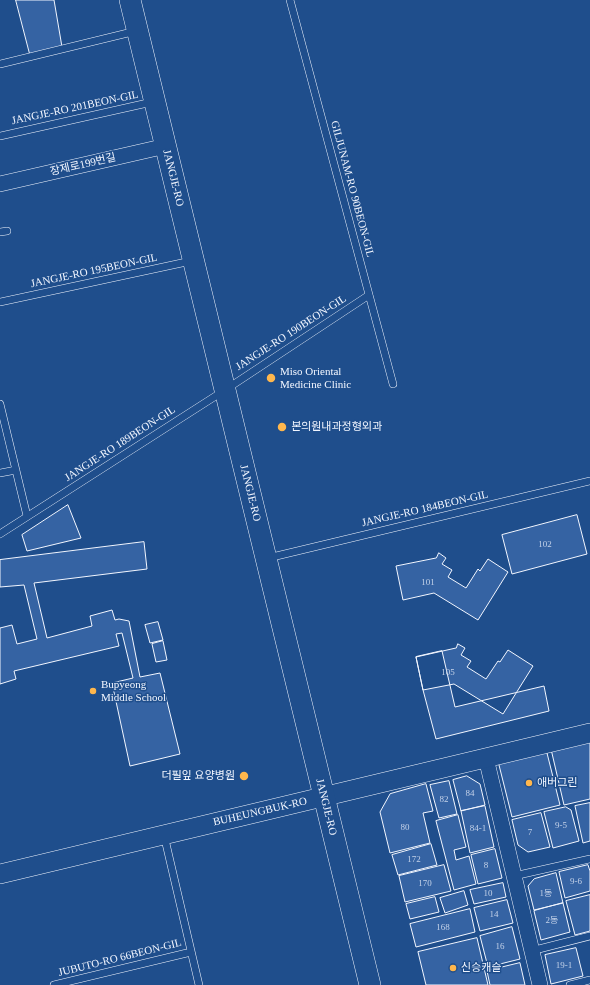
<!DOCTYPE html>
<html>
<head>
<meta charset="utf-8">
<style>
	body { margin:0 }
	canvas { display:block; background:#1f4e8c }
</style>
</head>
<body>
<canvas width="590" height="985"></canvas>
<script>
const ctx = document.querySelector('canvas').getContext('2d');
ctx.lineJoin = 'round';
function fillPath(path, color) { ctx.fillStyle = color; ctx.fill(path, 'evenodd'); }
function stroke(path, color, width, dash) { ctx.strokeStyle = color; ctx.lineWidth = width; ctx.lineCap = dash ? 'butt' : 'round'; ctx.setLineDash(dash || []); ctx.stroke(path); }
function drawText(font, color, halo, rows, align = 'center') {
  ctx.font = font + ' "Times New Roman","Noto Sans KR",serif'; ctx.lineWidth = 3; ctx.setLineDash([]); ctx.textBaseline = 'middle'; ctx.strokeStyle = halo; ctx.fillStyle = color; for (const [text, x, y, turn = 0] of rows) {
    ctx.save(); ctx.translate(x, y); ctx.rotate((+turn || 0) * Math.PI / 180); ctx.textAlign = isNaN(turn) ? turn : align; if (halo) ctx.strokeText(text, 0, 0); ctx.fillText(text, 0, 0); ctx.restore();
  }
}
const building = new Path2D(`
	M16,0H54L62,47L30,54Z
	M68,505L81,538L27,551L22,535Z
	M577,515L587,554L512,574L502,535Z
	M144,542L147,569L34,583L47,638L92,626L90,616L112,610L115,620L119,619L129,621L140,677L160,673L180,754L130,766L112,683L133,678L122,633L116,634L119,646L14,671L16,679L0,684V628L12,625L17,644L37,639L24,585L0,587V560Z
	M439,553L446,558L442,564L452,570L448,577L466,588L478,569L480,571L488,559L508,572L478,620L434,593L403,600L396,566L436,558Z
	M158,622L163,640L150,643L145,625Z
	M163,641L167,660L156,662L152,644Z
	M458,644L465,648L461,655L471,661L467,667L486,679L498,661L500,662L508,650L533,666L503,714L454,684L423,690L416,657L456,648Z
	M442,651L455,707L544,686L549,711L436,739L423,690L416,657Z
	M590,740V799L564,805L551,749Z
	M546,749L560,805L512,817L498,761Z
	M467,776L480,784L485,805L461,811L453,780Z
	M449,781L457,814L439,818L430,785Z
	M426,784L433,811L423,813L430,843L390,853L380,812L390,794Z
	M590,803V841L583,843L575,806Z
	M485,806L494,847L470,853L461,811Z
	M566,807L571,810L579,841L553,848L544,812Z
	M541,813L550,847L528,852L518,845L512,820Z
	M458,815L466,847L454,850L456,860L469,856L476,884L454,890L436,821Z
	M431,844L437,865L398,875L392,855Z
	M495,849L502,878L478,884L471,855Z
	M444,865L451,891L405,902L399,876Z
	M588,865L590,871V891L565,898L559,872Z
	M556,873L563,903L534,910L528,886L534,879Z
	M503,883L506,897L474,904L470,890Z
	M464,891L468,905L445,913L440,898Z
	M590,895V931L575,935L566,901Z
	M435,897L439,912L410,919L406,904Z
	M507,900L513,923L480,931L474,908Z
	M563,903L570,932L541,940L534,911Z
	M470,909L475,932L416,947L410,924Z
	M512,927L520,959L488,967L480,936Z
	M477,938L488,985H426L418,952Z
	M576,948L583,976L551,984L545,955Z
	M520,963L525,985H490L487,971Z`);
fillPath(building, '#3563a3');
stroke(building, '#f2f6ff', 1);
const service = new Path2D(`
	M290,0L393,384
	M0,64L136,31
	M0,136L152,102
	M0,232L7,231
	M0,302L191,261
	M0,404L27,516
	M0,473L16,470
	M0,534L225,390L369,295
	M268,558L590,481
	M164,835L199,985
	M514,876L590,859
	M531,951L590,936
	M54,985L191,952
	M570,985L590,980`);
const minor = new Path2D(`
	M0,184L166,146
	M486,758L540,985`);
const tertiary = new Path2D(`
	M0,874L590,733`);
const secondary = new Path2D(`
	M130,0L370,985`);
stroke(service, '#f2f6ff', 8);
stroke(minor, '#f2f6ff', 16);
stroke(tertiary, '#f2f6ff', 20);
stroke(secondary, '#f2f6ff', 22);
stroke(service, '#1f4e8c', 7);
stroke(minor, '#1f4e8c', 15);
stroke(tertiary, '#1f4e8c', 19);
stroke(secondary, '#1f4e8c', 21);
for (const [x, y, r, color] of [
	[271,378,5,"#ffb74d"],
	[282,427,5,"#ffb74d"],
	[93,691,4,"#ffb74d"],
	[244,776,5,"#ffb74d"],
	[529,783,4,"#ffb74d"],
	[453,968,4,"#ffb74d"]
]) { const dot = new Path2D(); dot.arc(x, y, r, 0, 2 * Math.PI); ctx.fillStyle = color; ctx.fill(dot); stroke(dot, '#1f4e8c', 1.5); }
drawText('9px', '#c3d1e8', null, [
	["102",545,545],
	["101",428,583],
	["105",448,673],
	["84",470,794],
	["82",444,800],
	["9-5",561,826],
	["80",405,828],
	["84-1",478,829],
	["7",530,833],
	["172",414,860],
	["8",486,866],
	["9-6",576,882],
	["170",425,884],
	["10",488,894],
	["1동",546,894],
	["14",494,915],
	["2동",552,921],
	["168",443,928],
	["16",500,947],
	["19-1",564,966]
]);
drawText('11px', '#f2f6ff', '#1f4e8c', [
	["JANGJE-RO 201BEON-GIL",75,108,-12],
	["장제로199번길",83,165,-13],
	["JANGJE-RO",173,178,76],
	["GILJUNAM-RO 90BEON-GIL",352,189,75],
	["JANGJE-RO 195BEON-GIL",94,271,-12],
	["JANGJE-RO 190BEON-GIL",291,333,-33],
	["JANGJE-RO 189BEON-GIL",120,444,-33],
	["JANGJE-RO",250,493,76],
	["JANGJE-RO 184BEON-GIL",425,509,-13],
	["JANGJE-RO",326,807,76],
	["BUHEUNGBUK-RO",260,812,-13],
	["JUBUTO-RO 66BEON-GIL",120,958,-14]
]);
drawText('11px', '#f2f6ff', '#1f4e8c', [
	["Miso Oriental",280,372],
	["Medicine Clinic",280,385],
	["본의원내과정형외과",291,427],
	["Bupyeong",101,685],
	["Middle School",101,698],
	["더필잎 요양병원",235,776,"right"],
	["애버그린",537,783],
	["신승캐슬",461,968]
], 'left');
</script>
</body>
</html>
